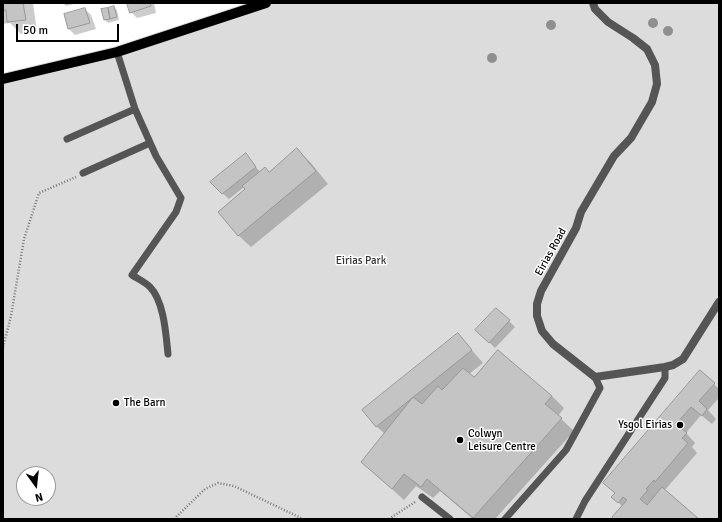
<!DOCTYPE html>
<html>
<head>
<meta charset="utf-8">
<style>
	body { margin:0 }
	#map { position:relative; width:722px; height:522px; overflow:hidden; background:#fff; font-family:Signika,sans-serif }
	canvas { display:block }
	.frame { position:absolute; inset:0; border:4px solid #000; pointer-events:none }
	.north { position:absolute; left:16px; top:466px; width:40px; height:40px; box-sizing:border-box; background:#fff; border:1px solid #999; border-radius:50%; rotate:165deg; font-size:11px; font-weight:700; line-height:16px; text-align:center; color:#000 }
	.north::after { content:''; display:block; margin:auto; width:14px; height:18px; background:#000; clip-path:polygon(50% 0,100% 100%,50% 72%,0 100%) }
	.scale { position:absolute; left:16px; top:24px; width:103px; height:18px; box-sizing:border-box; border:2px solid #000; border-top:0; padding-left:5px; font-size:12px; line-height:14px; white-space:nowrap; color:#000; -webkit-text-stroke:3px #fff; paint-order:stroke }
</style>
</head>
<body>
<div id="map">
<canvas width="722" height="522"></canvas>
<div class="frame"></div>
<div class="north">N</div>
<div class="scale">50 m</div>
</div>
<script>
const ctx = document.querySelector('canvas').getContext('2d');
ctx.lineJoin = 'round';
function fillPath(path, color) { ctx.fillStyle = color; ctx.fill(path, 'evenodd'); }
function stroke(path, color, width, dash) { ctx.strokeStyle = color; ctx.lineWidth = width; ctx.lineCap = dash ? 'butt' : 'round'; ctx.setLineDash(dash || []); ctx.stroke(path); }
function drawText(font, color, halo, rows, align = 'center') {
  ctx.font = font + ' Signika,sans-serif'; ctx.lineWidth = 3; ctx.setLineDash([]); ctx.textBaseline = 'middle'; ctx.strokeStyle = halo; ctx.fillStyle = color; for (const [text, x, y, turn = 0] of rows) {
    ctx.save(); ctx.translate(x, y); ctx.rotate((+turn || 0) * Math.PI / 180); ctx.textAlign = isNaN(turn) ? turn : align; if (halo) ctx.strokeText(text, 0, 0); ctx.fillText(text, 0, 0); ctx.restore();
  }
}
fillPath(new Path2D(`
	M266,3H719V519H3V80L117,52ZM24,474H48V498H24Z`), '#dcdcdc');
fillPath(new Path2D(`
	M3,3H33L37,32L21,34L10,23L3,24Z
	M63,3H78L66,6Z
	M128,3H154L156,13L137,18L131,12Z
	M114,7L117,10L119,20L108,23L105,20L102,10Z
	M85,9L91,15L96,29L75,35L69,29L65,15Z
	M297,149L310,162L328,184L251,247L238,235L246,189L244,187L229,199L218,189L246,155L260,172L269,173Z
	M509,321L515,327L495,348L477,330Z
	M458,334L483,363L469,374L474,379L552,396L564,408L558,416L574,431L495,519H473L440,491L433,498L416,486L404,500L362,462L385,434L376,426Z
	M714,384L719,389V398L708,410L716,419L712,424L701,415L686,433L695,443L692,447L697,453L664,491L697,519H616L622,506L613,497L615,493L605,483Z`), '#0003');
const building = new Path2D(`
	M3,3H23L26,20L7,22L6,10H3Z
	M127,3H150L151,6L130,13Z
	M114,6L117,17L110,19L108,8Z
	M85,8L90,23L68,29L64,14Z
	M108,8L110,19L104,20L101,9Z
	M297,148L316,171L238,236L218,212L245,189L242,186L265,167L269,172Z
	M246,153L256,167L222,194L210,182Z
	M496,308L510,320L489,343L475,330Z
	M458,333L472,350L376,427L362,410Z
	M498,350L552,396L545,404L562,418L473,518L427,479L421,487L404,474L392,489L361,462L413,397L422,404L438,386L442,390L463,368L474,377Z
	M700,370L715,383L699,401L707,409L702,416L691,407L676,424L687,433L682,438L688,443L655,482L654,480L646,489L648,490L640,499L647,505L662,487L699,519H614L612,517L627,500L623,497L618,503L611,497L615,493L603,483Z`);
fillPath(building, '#c4c4c4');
stroke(building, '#999', 1);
const primary = new Path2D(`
	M3,79L117,52L266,3`);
stroke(primary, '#dbdbdb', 12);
stroke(new Path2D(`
	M3,347L11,316L24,239L39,193L76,177
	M174,519L205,489L218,483L234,486L303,519
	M389,519L415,502`), '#777', 2.5, [1, 2]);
stroke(new Path2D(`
	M117,52L135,109L156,156L181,198L176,212L132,275C138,279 145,282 150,287C164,301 166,335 168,354
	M67,139L135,109
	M83,173L150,143
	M422,497L450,519
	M505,519L566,450L600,388L595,377
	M576,519L585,501L665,378V367`), '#555', 7);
stroke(new Path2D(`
	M593,3L595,9L608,22L633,38L647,49L655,65L657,84L652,102L631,138L614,156L581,212L576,228L541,291L537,304V316L542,331L553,344L595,377L665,367L673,365L683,359L719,302`), '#555', 8);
stroke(primary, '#000', 10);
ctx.fillStyle = '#8f8f8f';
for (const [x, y] of [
	[653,23],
	[551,25],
	[668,31],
	[492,58]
]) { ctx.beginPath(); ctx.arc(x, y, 5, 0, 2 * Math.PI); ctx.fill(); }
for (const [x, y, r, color] of [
	[116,403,4,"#000"],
	[680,425,4,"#000"],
	[460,440,4,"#000"]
]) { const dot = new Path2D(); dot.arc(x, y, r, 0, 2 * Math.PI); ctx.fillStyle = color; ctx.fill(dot); stroke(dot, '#fff', 1.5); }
drawText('11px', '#000', '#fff', [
	["Eirias Road",551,252,-61]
]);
drawText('11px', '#333', '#fff', [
	["Eirias Park",361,261]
]);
drawText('11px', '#000', '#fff', [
	["The Barn",124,403],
	["Ysgol Eirias",672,425,"right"],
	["Colwyn",468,434],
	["Leisure Centre",468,447]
], 'left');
</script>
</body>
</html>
